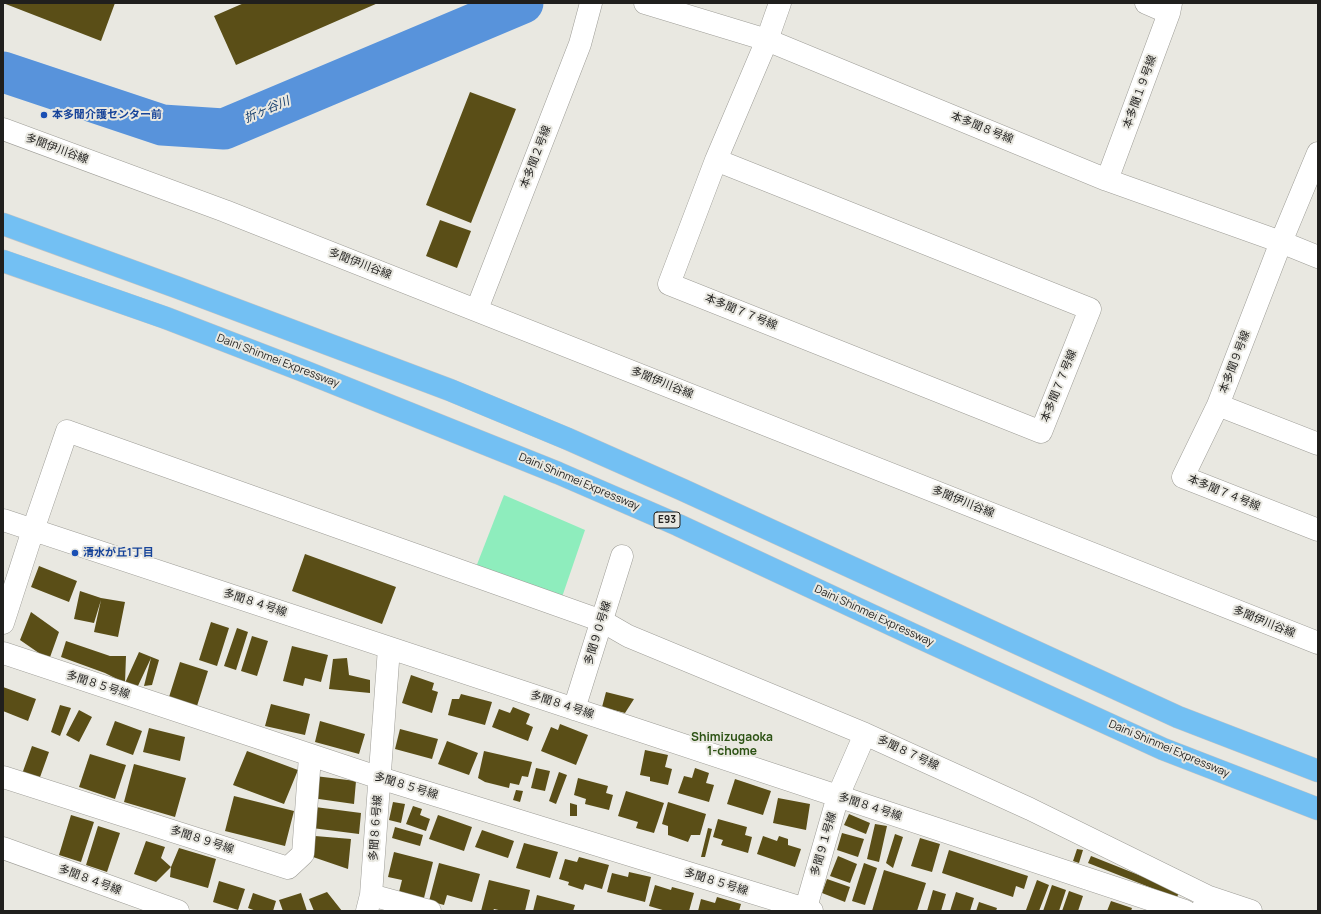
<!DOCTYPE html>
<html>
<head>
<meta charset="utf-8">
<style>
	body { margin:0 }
	#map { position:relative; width:1321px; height:914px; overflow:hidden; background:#e9e8e1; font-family:Manrope,sans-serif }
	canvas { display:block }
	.frame { position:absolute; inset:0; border:4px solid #201f1d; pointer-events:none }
</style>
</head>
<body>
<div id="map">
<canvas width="1321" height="914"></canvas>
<div class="frame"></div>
</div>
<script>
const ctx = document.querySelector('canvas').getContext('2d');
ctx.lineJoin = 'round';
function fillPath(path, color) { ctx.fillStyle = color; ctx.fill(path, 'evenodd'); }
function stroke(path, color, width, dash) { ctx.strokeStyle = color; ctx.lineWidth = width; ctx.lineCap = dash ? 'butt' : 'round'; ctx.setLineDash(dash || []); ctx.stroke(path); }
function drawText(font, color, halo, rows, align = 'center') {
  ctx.font = font + ' Manrope,"Noto Sans JP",sans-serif'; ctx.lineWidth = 4; ctx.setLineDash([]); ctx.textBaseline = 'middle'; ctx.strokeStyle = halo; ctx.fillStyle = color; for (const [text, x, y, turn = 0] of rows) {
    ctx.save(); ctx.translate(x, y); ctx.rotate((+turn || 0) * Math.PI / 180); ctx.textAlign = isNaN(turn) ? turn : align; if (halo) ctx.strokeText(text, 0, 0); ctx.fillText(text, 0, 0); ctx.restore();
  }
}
fillPath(new Path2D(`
	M504,495L585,530L561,600L476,567Z`), '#8eedbd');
stroke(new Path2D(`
	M3,72L162,125L224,129L523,3`), '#5893db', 41);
fillPath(new Path2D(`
	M3,3H115L101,41Z
	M244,3H378L236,65L214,16Z
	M470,92L516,109L471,223L426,205Z
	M440,220L471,231L457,268L426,256Z
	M305,554L396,587L382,624L292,591Z
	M39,566L77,581L69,602L31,587Z
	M80,591L101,598L125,602L118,637L94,632L101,600L94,623L74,619Z
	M31,612L59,632L49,660L20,640Z
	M211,622L229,628L217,666L199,660Z
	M237,628L248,632L236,670L224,666Z
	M252,636L268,641L257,676L241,671Z
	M66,641L110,656H126L125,683L139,652L159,660L152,685L144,686L151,658L137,688L125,683L105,673L61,657Z
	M292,646L328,655L321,682L305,678L303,686L283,681Z
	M347,658L349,675L370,680V693L329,689L333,659Z
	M180,662L208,671L197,706L169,697Z
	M411,675L434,683L432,690L438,692L432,713L402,703Z
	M3,687L36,699L28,721L3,711Z
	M606,692L634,699L625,713L602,707Z
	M461,694L492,702L485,725L448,715L452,699H459Z
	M271,704L310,714L305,735L265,726Z
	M60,705L71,708L60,736L51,732Z
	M513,707L530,714L526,724L533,727L528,741L492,727L499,709L510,713Z
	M79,710L92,717L79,742L66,735Z
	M115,721L142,731L133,755L106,745Z
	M320,721L365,734L359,754L315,742Z
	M560,724L588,735L576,765L541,751L551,727L558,730Z
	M149,728L185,737L180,761L143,752Z
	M400,729L438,739L432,759L395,749Z
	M447,741L478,753L469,775L438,764Z
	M32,746L49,752L39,780L22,774Z
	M645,750L668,755L665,767L672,769L668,785L650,781V777L640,775Z
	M247,751L298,770L284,804L233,785Z
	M484,751L532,762L528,777L522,776L519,785L510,783L509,788L485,782L478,778Z
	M90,754L126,765L115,799L79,787Z
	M134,764L186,778L175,817L124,802Z
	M536,768L550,771L545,791L531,788Z
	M695,768L709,773L706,783L714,785L709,802L678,793L684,776L692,778Z
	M559,772L567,775L556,804L549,801Z
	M315,776L356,781L354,804L312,798Z
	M578,778L608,786L606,793L613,795L609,810L585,804L586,799L574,795Z
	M735,779L771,791L763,815L727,804Z
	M516,790L523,791L520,802L513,800Z
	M626,791L664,803L654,833L636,828L638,822L618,816Z
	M234,796L294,811L285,846L225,831Z
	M778,798L810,804L806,830L773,823Z
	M393,802L405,804L401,823L389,820Z
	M668,802L706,814L700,835H691L688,842L668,835V826L662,824Z
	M570,803L577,805V816H570Z
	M413,806L422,809L420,815L430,819L426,831L406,824Z
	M315,807L361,813L359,834L312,828Z
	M849,814L870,823L866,834L844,825Z
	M71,815L94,822L81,862L59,855Z
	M438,815L472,827L464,851L429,839Z
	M718,819L747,827L745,835L752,837L748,853L721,845L723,840L713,837Z
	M875,824L887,826L879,862L867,859Z
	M98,826L120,833L107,872L86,865Z
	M395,827L423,835L420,846L392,838Z
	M708,828L712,829L705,857H701Z
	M482,830L514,841L508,858L475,847Z
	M842,833L864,839L858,857L837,850Z
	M895,834L903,837L893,868L886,863Z
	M315,836L351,839L348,869L313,857Z
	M763,836L777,841L779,836L788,839V845L801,849L795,867L757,854Z
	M920,838L940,844L932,872L911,866Z
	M146,841L165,847L161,858L171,867L179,848L216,859L208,888L170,877L171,867L156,882L134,874Z
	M524,843L558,852L550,878L516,868Z
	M1077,849L1083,850L1079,863L1073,861Z
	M949,850L1028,876L1024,889L1016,886L1013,897L942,873Z
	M394,852L433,862L423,902L398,896L402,880L388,877Z
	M838,856L857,864L850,883L830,876Z
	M1091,856L1179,891L1177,898L1088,863Z
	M579,857L609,865L602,889L585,884L583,890L568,885L569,882L559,879L565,859L577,862Z
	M439,863L480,874L472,902L447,895L444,905L429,901Z
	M864,863L877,868L865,905L852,901Z
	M884,870L926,883L917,911H872Z
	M629,872L651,877L645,902L607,892L612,873L628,877Z
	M827,879L850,887L845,902L822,893Z
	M489,880L530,890L525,911H503L494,909L493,911H481Z
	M1037,880L1049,885L1039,911H1029L1026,910Z
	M219,881L245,889L238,910L213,902Z
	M655,885L671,890L672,887L694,893L689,911H666L649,906Z
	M1052,885L1066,890L1059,911H1043Z
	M933,890L946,894L941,911H927Z
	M1069,891L1083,896L1078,911H1062Z
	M327,892L342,911H314L309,899Z
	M956,892L974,898L970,911H950Z
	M253,893L276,901L273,911H256L248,908Z
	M301,893L307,911H283L279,900Z
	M537,895L575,905L573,911H533Z
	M717,897L741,904L739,911H698L701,899L715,903Z
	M1111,901L1132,908L1131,911H1107Z
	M979,902L997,908L996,911H976Z`), '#5a4e17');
const street = new Path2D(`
	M645,3L767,40L1107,180L1281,242L1318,257
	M1146,3L1169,13
	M1318,153L1281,242L1218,405L1318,444
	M716,160L1090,309L1041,432L669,284Z
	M716,160L767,40L780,3
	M1107,180L1169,13L1171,3
	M1218,405L1183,477L1318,530
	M3,520L1185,911
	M3,623L33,530L67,431L602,621L628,636L865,734L1030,809L1209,897
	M3,653L380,778L812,911
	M574,709L622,556
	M3,777L288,868L303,854L310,756
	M3,848L178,911
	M371,895L430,911
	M367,911L371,895L389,648
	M805,911L838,796L865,734
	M1201,911L1209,897L1251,911`);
const secondary = new Path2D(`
	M3,129L225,211L1318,643
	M477,309L580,44L591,3`);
const highway = new Path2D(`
	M3,224L176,287L450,390L568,439L683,490L1178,717L1318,771
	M3,261L166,318L301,370L558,473L678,525L916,636L1163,749L1318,809`);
stroke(street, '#9e9d97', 23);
stroke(secondary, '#9e9d97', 23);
stroke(highway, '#c5c5c4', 23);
stroke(street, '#fff', 22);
stroke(secondary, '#fff', 22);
stroke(highway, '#73c0f3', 22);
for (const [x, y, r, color] of [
	[44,115,4,"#1a4fb4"],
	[75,553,4,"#1a4fb4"]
]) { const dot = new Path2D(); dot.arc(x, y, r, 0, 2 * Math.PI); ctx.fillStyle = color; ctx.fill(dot); stroke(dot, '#e9e8e1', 1.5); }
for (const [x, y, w] of [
	[667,520,26]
]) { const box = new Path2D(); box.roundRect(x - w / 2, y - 8, w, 16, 3); ctx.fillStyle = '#e9e8e1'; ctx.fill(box); stroke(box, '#201f1d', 1); }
drawText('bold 10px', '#201f1d', null, [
	["E93",667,520]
]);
drawText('11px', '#201f1d', '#e9e8e1', [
	["本多聞１９号線",1140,92,-70],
	["本多聞８号線",982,128,22],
	["多聞伊川谷線",57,149,20],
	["本多聞２号線",536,157,-69],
	["多聞伊川谷線",360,264,21],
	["本多聞７７号線",741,312,22],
	["Daini Shinmei Expressway",278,361,21],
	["本多聞９号線",1235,362,-69],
	["多聞伊川谷線",662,383,22],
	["本多聞７７号線",1059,386,-68],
	["Daini Shinmei Expressway",579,482,23],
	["本多聞７４号線",1224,493,22],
	["多聞伊川谷線",963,502,22],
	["多聞８４号線",255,603,18],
	["Daini Shinmei Expressway",874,616,25],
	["多聞伊川谷線",1264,622,22],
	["多聞９０号線",598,633,-73],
	["多聞８５号線",98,685,18],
	["多聞８４号線",562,705,18],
	["Daini Shinmei Expressway",1169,749,23],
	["多聞８７号線",908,753,25],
	["多聞８５号線",406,786,17],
	["多聞８４号線",870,807,18],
	["多聞８６号線",376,828,-86],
	["多聞８９号線",202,840,18],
	["多聞９１号線",824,844,-74],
	["多聞８４号線",90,880,20],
	["多聞８５号線",716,882,17]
]);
drawText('bold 11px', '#164399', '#e9e8e1', [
	["本多聞介護センター前",52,115],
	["清水が丘1丁目",83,553]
], 'left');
drawText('italic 12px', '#163f6e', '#e9e8e1', [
	["折ヶ谷川",267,110,-23]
]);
drawText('bold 12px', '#2c5214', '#e9e8e1', [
	["Shimizugaoka",732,738],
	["1-chome",732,752]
]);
</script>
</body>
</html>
